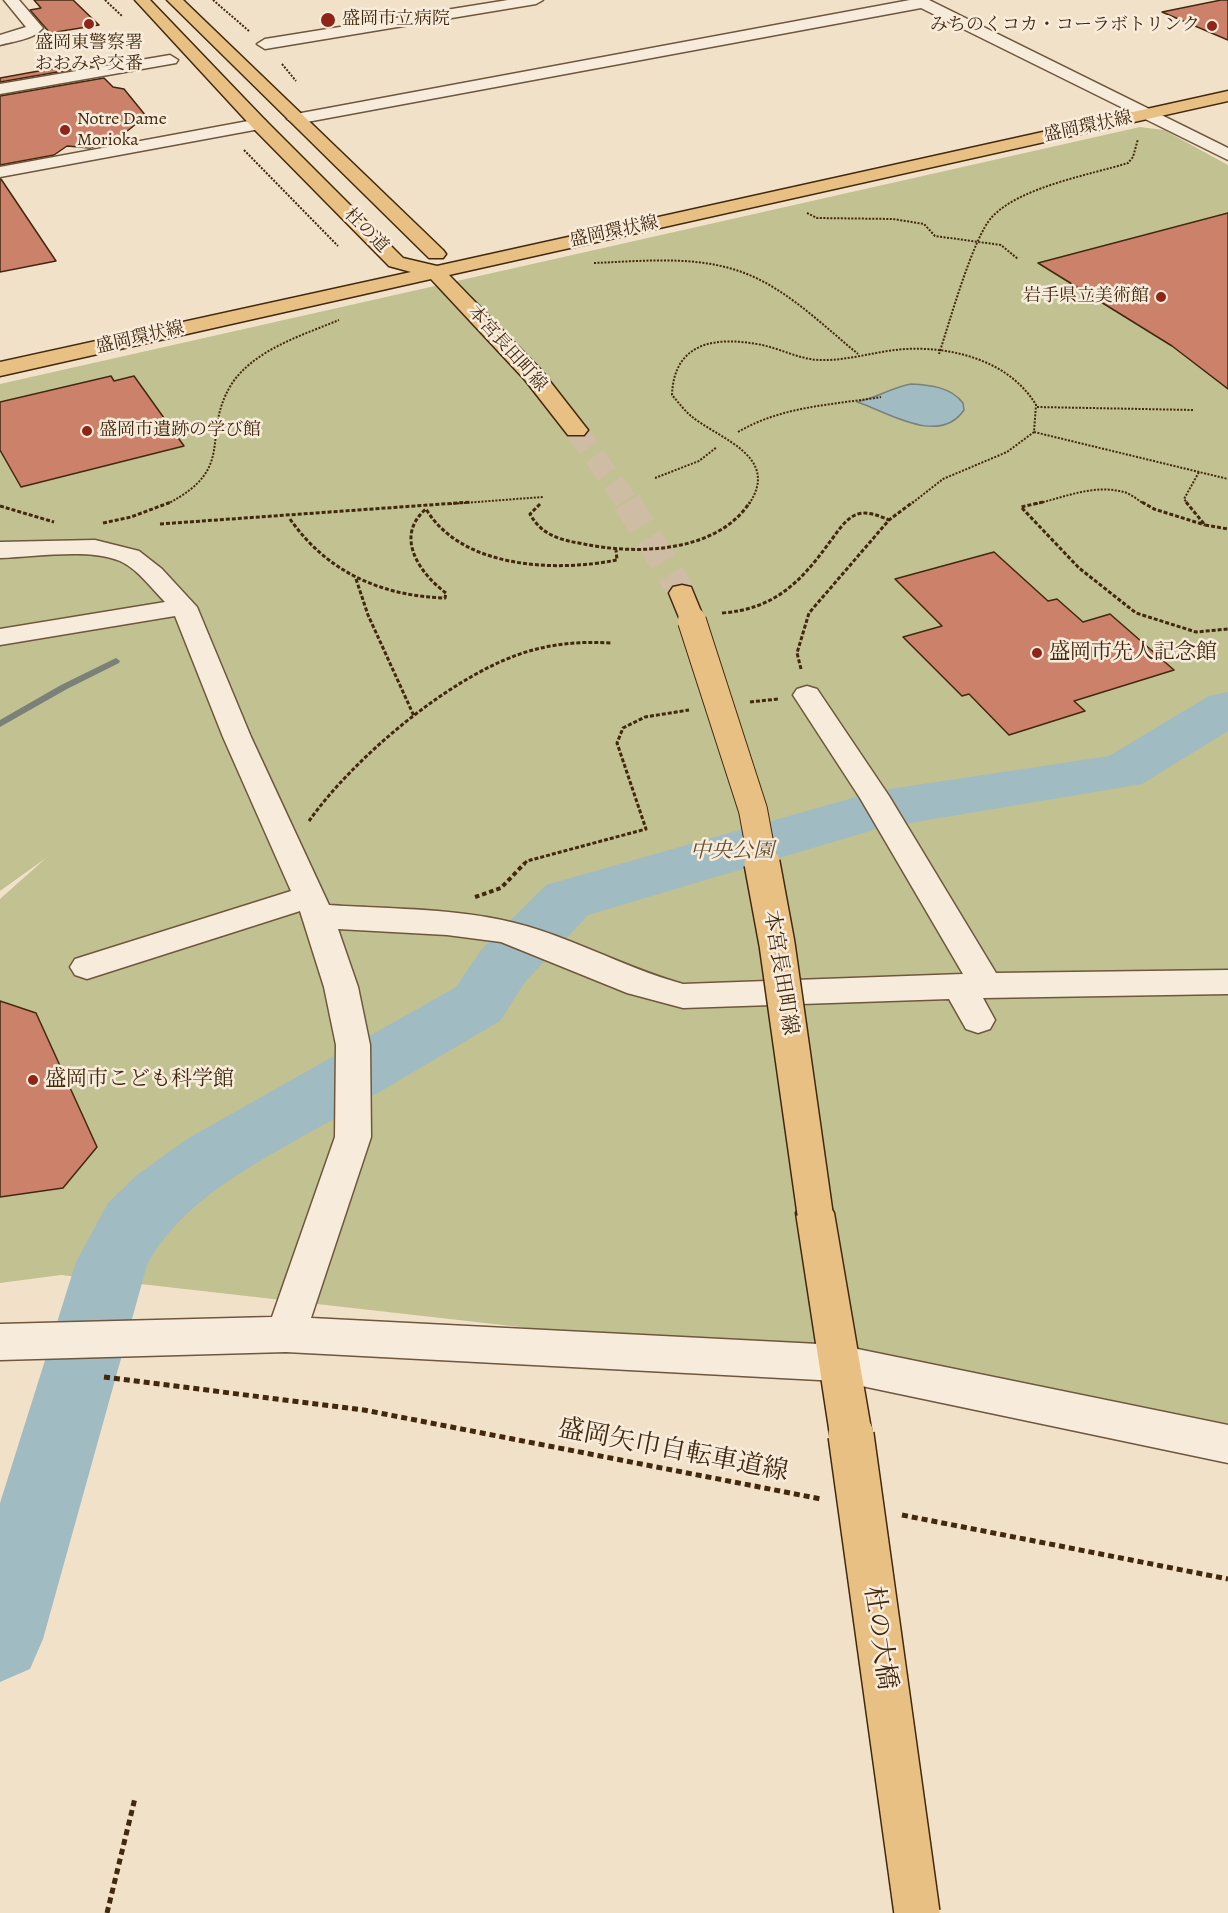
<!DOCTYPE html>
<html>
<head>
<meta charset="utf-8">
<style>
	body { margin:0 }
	canvas { display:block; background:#f2e1c9 }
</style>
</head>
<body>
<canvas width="1228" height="1913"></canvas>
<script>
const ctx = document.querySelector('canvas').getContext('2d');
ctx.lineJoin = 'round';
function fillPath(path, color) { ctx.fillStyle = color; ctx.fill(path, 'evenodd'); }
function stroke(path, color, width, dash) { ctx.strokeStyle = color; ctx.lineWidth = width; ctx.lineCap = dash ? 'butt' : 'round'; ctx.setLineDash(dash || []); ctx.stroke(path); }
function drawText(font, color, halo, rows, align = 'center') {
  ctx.font = font + ' Alegreya,"Noto Serif JP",serif'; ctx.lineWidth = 5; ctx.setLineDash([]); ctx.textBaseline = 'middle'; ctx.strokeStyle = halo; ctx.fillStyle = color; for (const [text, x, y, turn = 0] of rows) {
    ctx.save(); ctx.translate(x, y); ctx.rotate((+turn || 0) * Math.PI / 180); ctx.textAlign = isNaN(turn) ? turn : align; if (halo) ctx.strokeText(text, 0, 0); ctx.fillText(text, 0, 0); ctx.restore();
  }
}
fillPath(new Path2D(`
	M1140,127L1164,130L1228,165V1444L838,1363L61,1275L0,1283V899L46,858L0,891V384Z`), '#c2c191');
const water = new Path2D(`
	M911,384C930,385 951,387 963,403L964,410C939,447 886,411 857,402C879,397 890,388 911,384Z`);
fillPath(water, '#a0bbc1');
stroke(water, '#7a8179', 1.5);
fillPath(new Path2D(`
	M116,658L120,661L119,663L67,689L0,727V720L61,685Z`), '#7a8179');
fillPath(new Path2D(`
	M1228,692V731L1142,784L880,828L588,915L525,982L500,1021C445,1053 390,1086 335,1118C269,1157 184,1195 147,1265L43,1639L30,1669L0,1682V1503L76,1262L108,1203L137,1175L187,1139L456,987L481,950L546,885L877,791L1109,756L1209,696Z`), '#a0bbc1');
const building = new Path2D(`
	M34,0H73L99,25L50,33L30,10L41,8Z
	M1221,0H1228V40L1162,12Z
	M88,62L92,66L0,82V78Z
	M104,78L113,87L124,89L146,116L111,144L102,143L90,148L67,146L54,155L0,165V96Z
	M0,179H1L56,261L0,272Z
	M1228,213V389L1172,346L1038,263Z
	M111,376L114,381L134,376L184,446L21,487L0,450V402Z
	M994,552L1048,601L1057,599L1083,622L1110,614L1174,670L1074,701L1085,711L1009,735L969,694L962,696L903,637L942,626L895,579Z
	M0,1001L36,1013L97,1147L63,1188L0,1197Z`);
fillPath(building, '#cb816a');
stroke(building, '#42290e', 1.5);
stroke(new Path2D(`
	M576,430L628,504`), '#cfbca4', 22, [22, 10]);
stroke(new Path2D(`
	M627,502L682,593`), '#cfbca4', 28, [28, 14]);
const minor = new Path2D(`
	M4,0H19L43,28C33,40 14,41 0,45V35L26,27Z
	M508,0H543L536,4L265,49L257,44L265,39Z
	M910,0H929L1228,148V160L921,8L296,124L287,119L296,114Z
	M170,55L178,60L176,63L0,94V84Z
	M259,119L265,120L268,124L265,128L0,177V167Z
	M95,540L139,551L162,569L197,607L251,737L329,905C386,909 446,908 502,920C565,933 621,967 683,984L963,974L860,798L793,695L797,689L807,686L817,689L889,796L996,973L1228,970V994L983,998L995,1020L990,1029L978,1033L966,1029L949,999L683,1008L627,993L501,942L447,935L338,929L358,987L370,1045L371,1137L311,1318L838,1345L1228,1425V1463L838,1381L286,1352L0,1360V1324L272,1317L335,1137L336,1045L324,987L300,911L87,979L75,975L70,967L75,959L291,891L223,737L175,616L0,645V629L165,602C152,589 138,569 120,561C90,548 34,557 0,558V542Z`);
const major = new Path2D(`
	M135,0H150L265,120L403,258L437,266L1228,91V101L449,275L541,370L584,425L588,430L584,435H568L525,380L431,279L0,376V362L411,272L389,266L253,128Z
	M167,0H183L443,250L446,254L443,258H429Z
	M682,585L691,587L705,621L701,627L692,629L683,627L669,593L673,587Z
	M815,1197L828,1202L834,1213L872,1435L866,1449L851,1454L836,1449L830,1435L796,1213L802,1202Z`);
stroke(minor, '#6e573d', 3);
stroke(major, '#42290e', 3);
stroke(new Path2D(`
	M105,0L122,16
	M213,0L249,31
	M282,64L296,81
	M244,150L338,246
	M807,213L817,218L893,219L924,224L935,236L1001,245L1018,259
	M594,263C647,261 704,254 754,277C793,295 825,327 858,354
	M939,354C949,324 973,237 992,217C1020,187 1089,175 1128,163L1133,157L1138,139
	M1037,407L1194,410
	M738,432C782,406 832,405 881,397
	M1034,432L1228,479
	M655,478L699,461L717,447
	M167,504C238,468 200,436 231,385C253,350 303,335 339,320
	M450,504L543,497
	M749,504C781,456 719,439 691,416C684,410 678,402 672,395C674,341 717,336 762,345C781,349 799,359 819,360C845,361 870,353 895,350C946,344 1009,359 1036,405L1034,432L1007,452L943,479L911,504
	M1036,504C1065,497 1094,484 1124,492C1131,494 1138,500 1144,504
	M1188,504L1184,499L1199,472`), '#42290e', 2, [2, 1.5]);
stroke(new Path2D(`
	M1043,502L1021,507L1079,568L1136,613L1196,632L1228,629
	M1142,502L1154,509L1205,525
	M1186,502L1205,525L1228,529
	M540,504L530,514C542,536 561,540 584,544C637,555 717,553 750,502
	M0,506L54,522
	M290,519C327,572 381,596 445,598L446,593C419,573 394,536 426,509C462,569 556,572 617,560L616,550
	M103,523L131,517L171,502
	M160,524L471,502
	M356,579L368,615L414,716
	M722,613C774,609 800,583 829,543C837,533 845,518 858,514C869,511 879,516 889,520
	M801,669L797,653L809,613L889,520L913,502
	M750,702L778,699
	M309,821C353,759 445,681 517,655C548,644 578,641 611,643
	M524,864L527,861L646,829L617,743L623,728L645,717L689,710`), '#42290e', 3, [4, 2]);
stroke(new Path2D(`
	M475,897L501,888L525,863`), '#42290e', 4, [4.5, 3]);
stroke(new Path2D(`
	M104,1377L364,1410L821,1499
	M902,1515L1228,1579
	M107,1913L135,1798`), '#42290e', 5, [6, 4]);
fillPath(minor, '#f7ecdc');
fillPath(major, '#e9c084');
const majorBridgeFar2 = new Path2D(`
	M692,621L753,810L763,864`);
const majorBridgeFar1 = new Path2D(`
	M762,863L777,944L815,1213`);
const majorBridge = new Path2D(`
	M851,1435L917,1913`);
stroke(majorBridgeFar2, '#42290e', 30, []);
stroke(majorBridgeFar1, '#42290e', 38, []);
stroke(majorBridge, '#42290e', 48, []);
stroke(majorBridgeFar2, '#e9c084', 28);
stroke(majorBridgeFar1, '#e9c084', 35);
stroke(majorBridge, '#e9c084', 45);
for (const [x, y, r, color] of [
	[328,20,8,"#8f2418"],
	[89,24,6,"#8f2418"],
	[1212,26,6,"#8f2418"],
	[65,130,6,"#8f2418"],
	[1161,297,6,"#8f2418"],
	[87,431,6,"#8f2418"],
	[1037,653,6,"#8f2418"],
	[33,1080,6,"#8f2418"]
]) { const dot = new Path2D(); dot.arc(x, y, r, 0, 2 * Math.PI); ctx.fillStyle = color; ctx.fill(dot); stroke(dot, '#f7ecdc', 2); }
drawText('18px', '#42290e', '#f7ecdc', [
	["盛岡市立病院",342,20],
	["みちのくコカ・コーラボトリンク",1200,26,"right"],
	["盛岡東警察署",89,44,"center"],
	["おおみや交番",89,65,"center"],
	["Notre Dame",77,120],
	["Morioka",77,141],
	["岩手県立美術館",1149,297,"right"],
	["盛岡市遺跡の学び館",99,431]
], 'left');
drawText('18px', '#42290e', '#f7ecdc', [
	["盛岡環状線",1088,127,-12],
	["杜の道",366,231,45],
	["盛岡環状線",614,232,-12],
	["盛岡環状線",140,338,-13],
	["本宮長田町線",507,349,48]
]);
drawText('21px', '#42290e', '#f7ecdc', [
	["盛岡市先人記念館",1049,653],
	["盛岡市こども科学館",45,1080]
], 'left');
drawText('italic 21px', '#624f2f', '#f7ecdc', [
	["中央公園",732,852]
]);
drawText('21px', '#42290e', '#f7ecdc', [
	["本宮長田町線",780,973,81]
]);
drawText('26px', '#42290e', '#f7ecdc', [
	["盛岡矢巾自転車道線",673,1451,11],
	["杜の大橋",879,1638,82]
]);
</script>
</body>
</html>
